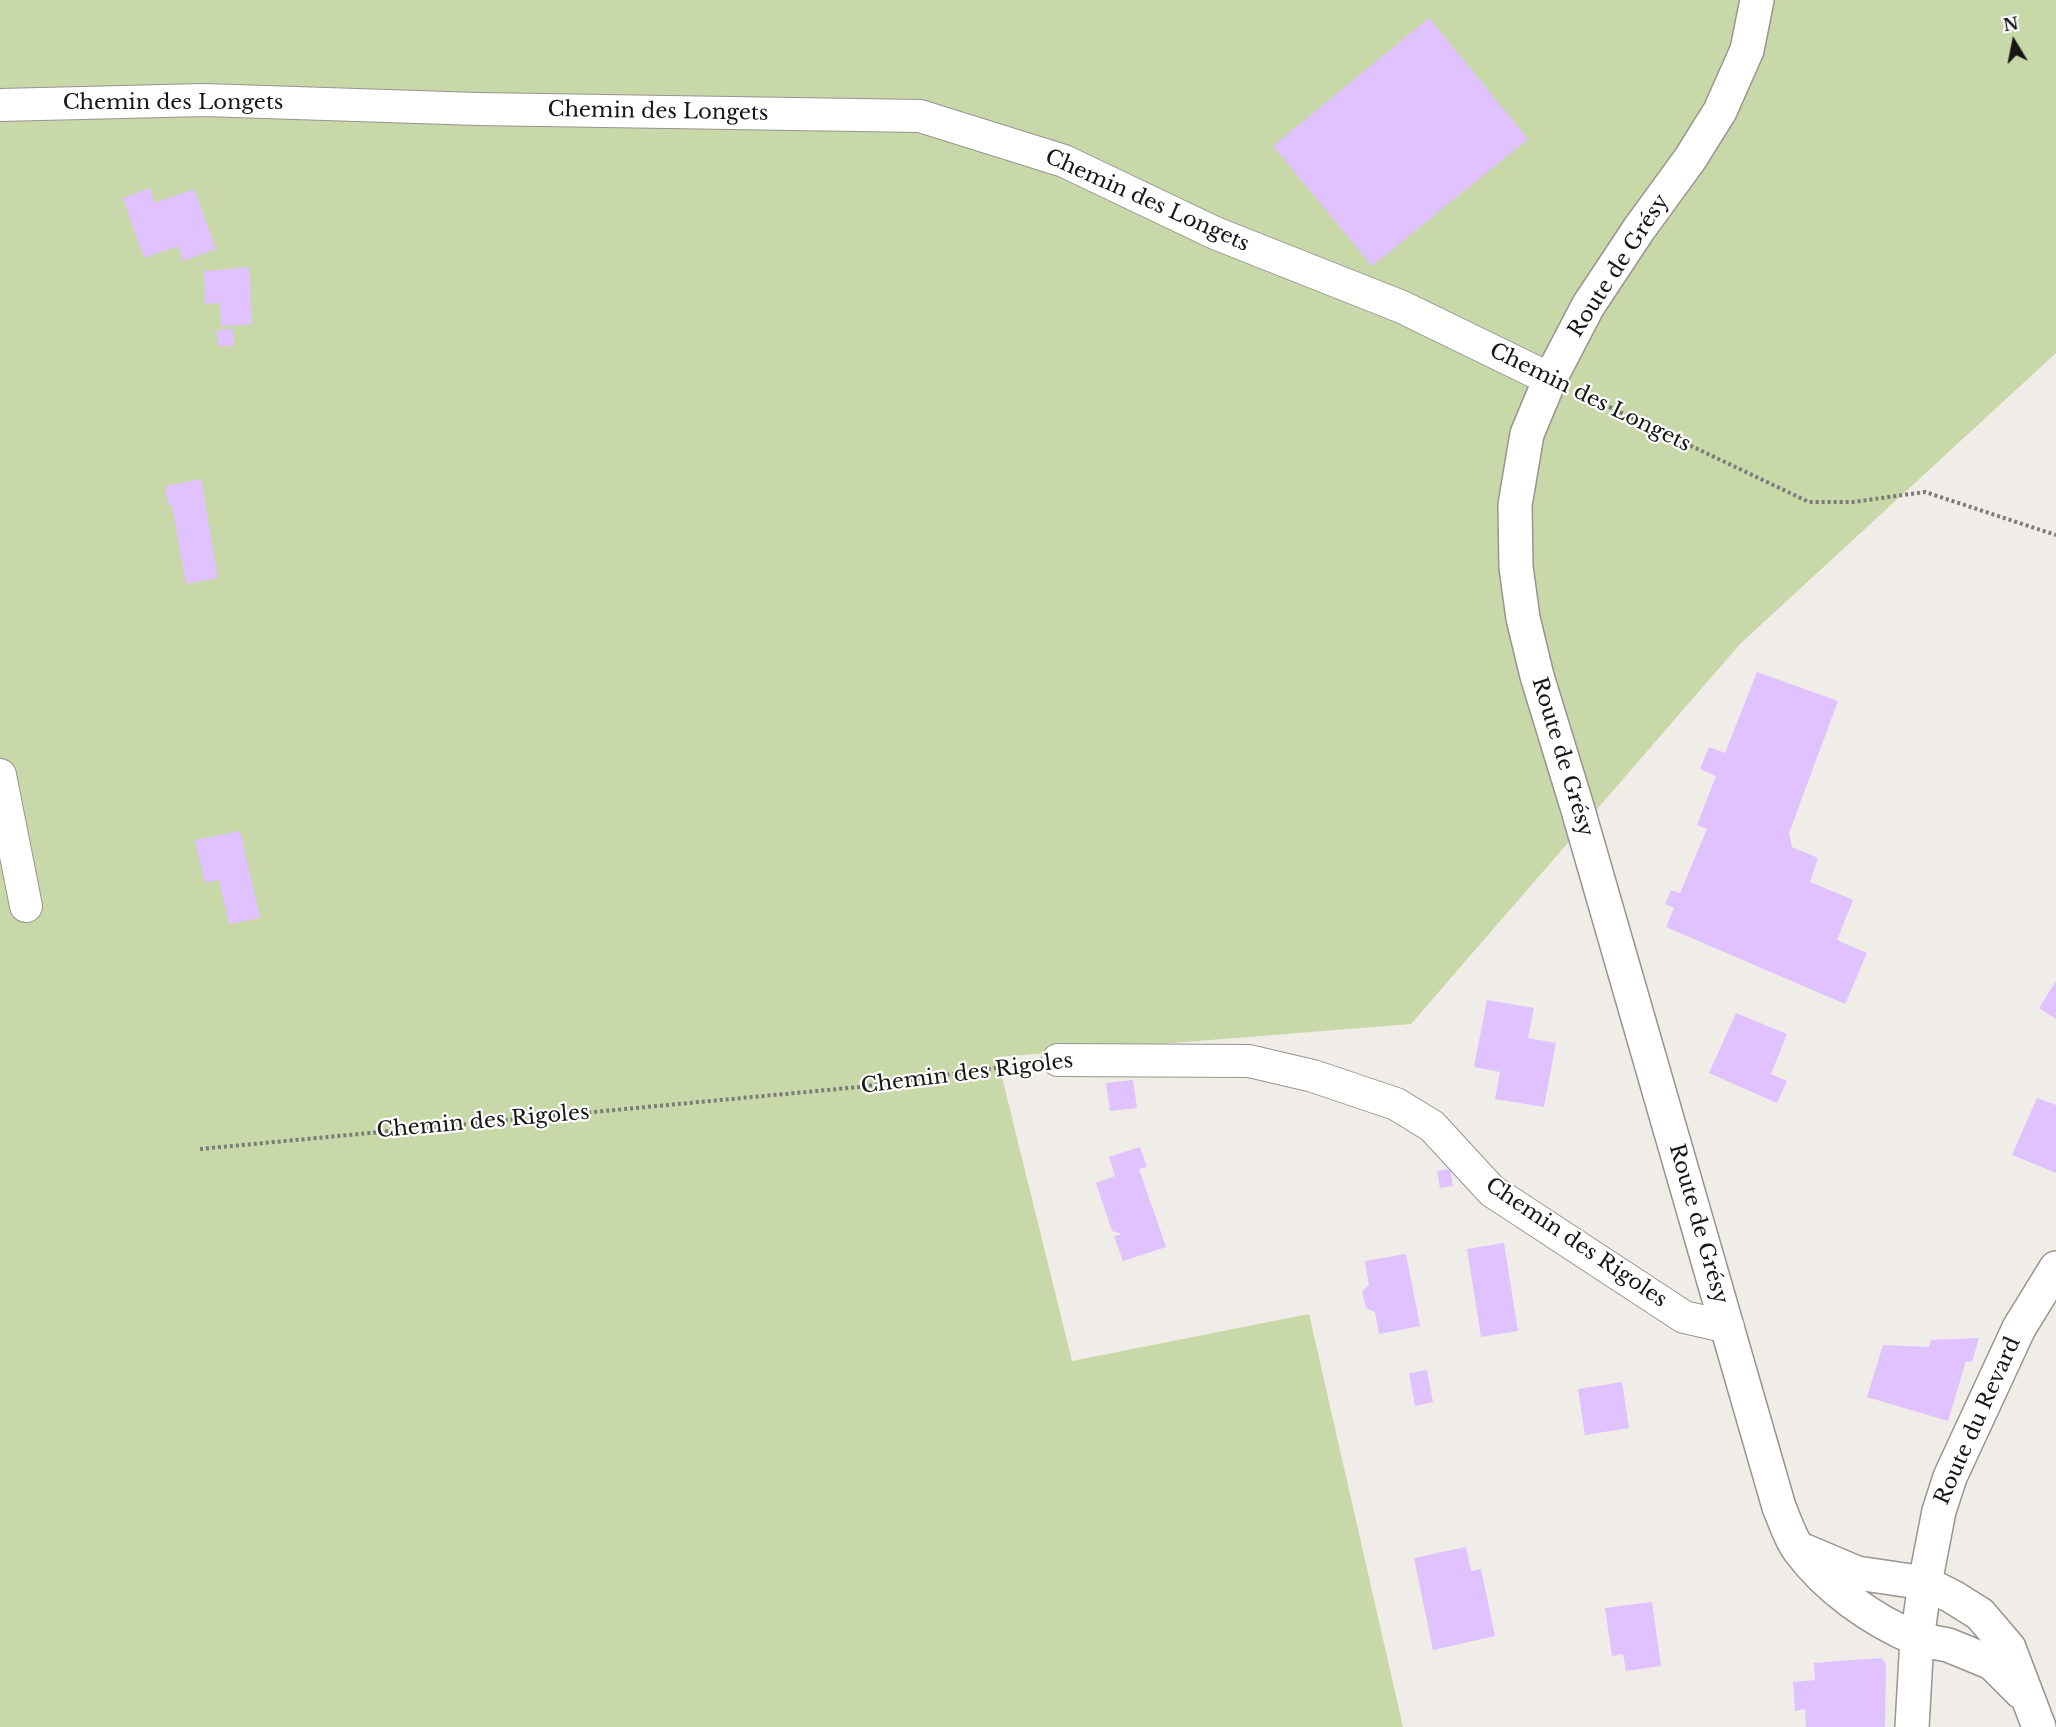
<!DOCTYPE html>
<html>
<head>
<meta charset="utf-8">
<style>
	body { margin:0 }
	#map { position:relative; width:2056px; height:1727px; overflow:hidden; background:#f0ece7; font-family:"Libre Baskerville",serif }
	canvas { display:block }
	.north { position:absolute; left:1984px; top:12px; width:60px; height:60px; -webkit-text-stroke:4px #fff; paint-order:stroke; rotate:350deg; font-size:16px; font-weight:700; line-height:24px; text-align:center; color:#171614 }
	.north::after { content:''; display:block; margin:auto; width:21px; height:27px; background:#171614; clip-path:polygon(50% 0,100% 100%,50% 72%,0 100%) }
</style>
</head>
<body>
<div id="map">
<canvas width="2056" height="1727"></canvas>
<div class="north">N</div>
</div>
<script>
const ctx = document.querySelector('canvas').getContext('2d');
ctx.lineJoin = 'round';
function fillPath(path, color) { ctx.fillStyle = color; ctx.fill(path, 'evenodd'); }
function stroke(path, color, width, dash) { ctx.strokeStyle = color; ctx.lineWidth = width; ctx.lineCap = dash ? 'butt' : 'round'; ctx.setLineDash(dash || []); ctx.stroke(path); }
function drawText(font, color, halo, rows, align = 'center') {
  ctx.font = font + ' "Libre Baskerville",serif'; ctx.lineWidth = 4.5; ctx.setLineDash([]); ctx.textBaseline = 'middle'; ctx.strokeStyle = halo; ctx.fillStyle = color; for (const [text, x, y, turn = 0] of rows) {
    ctx.save(); ctx.translate(x, y); ctx.rotate((+turn || 0) * Math.PI / 180); ctx.textAlign = isNaN(turn) ? turn : align; if (halo) ctx.strokeText(text, 0, 0); ctx.fillText(text, 0, 0); ctx.restore();
  }
}
fillPath(new Path2D(`
	M0,0H2056V353L1740,644L1411,1024L997,1057L1072,1361L1309,1314L1403,1727H0Z`), '#c8d8a9');
fillPath(new Path2D(`
	M1429,18L1528,139L1372,266L1273,146Z
	M150,188L155,203L194,189L216,249L183,261L178,246L144,258L123,198Z
	M249,267L252,324L221,326L220,303L205,304L204,271Z
	M233,329L234,346H218L217,330Z
	M201,479L218,578L186,584L172,505H168L165,486Z
	M1757,672L1838,701L1789,833L1792,847L1818,858L1810,882L1853,900L1837,940L1867,953L1845,1004L1666,927L1674,908L1665,904L1671,890L1680,893L1707,829L1697,825L1716,776L1700,769L1709,747L1725,753Z
	M240,831L260,918L229,924L219,880L205,883L195,840Z
	M2056,981V1019L2039,1008Z
	M1487,1000L1534,1008L1528,1038L1556,1043L1544,1107L1495,1099L1500,1072L1474,1067Z
	M1736,1013L1787,1034L1771,1074L1787,1081L1777,1103L1709,1073Z
	M1133,1080L1137,1108L1110,1111L1106,1083Z
	M2037,1098L2056,1105V1173L2012,1155Z
	M1140,1147L1147,1167L1139,1169L1166,1247L1123,1261L1114,1236L1122,1234L1112,1231L1096,1183L1115,1176L1109,1157Z
	M1450,1169L1453,1186L1440,1188L1437,1171Z
	M1504,1243L1518,1331L1481,1337L1467,1249Z
	M1406,1254L1420,1326L1379,1334L1375,1312L1366,1308L1362,1291L1369,1285L1365,1261Z
	M1979,1338L1972,1362L1966,1361L1948,1421L1867,1397L1883,1345L1929,1347L1931,1340Z
	M1427,1370L1433,1402L1415,1406L1409,1373Z
	M1622,1382L1629,1428L1585,1435L1578,1389Z
	M1466,1547L1471,1571L1481,1569L1495,1636L1433,1650L1414,1558Z
	M1652,1602L1661,1666L1626,1671L1623,1654L1612,1656L1605,1608Z
	M1881,1658L1886,1664L1885,1727H1806L1805,1709L1795,1711L1793,1682L1815,1680L1814,1663Z`), '#dfc2ff');
const minor = new Path2D(`
	M0,105L204,100L478,109L920,116L1064,161L1215,233L1402,307L1550,379
	M0,775L26,906
	M1058,1060L1249,1061L1313,1076L1396,1104L1432,1126L1492,1191L1684,1317L1728,1327`);
const tertiary = new Path2D(`
	M1925,1583L1953,1597L1980,1614L2009,1648L2039,1727
	M1917,1639L1948,1645L1992,1663L2021,1692`);
const secondary = new Path2D(`
	M1757,0L1747,50L1720,111L1690,159L1639,229L1588,306L1550,379L1527,434L1515,505L1516,567L1523,618L1537,676L1578,810L1779,1507C1785,1521 1790,1538 1799,1550C1828,1589 1872,1620 1917,1639
	M1805,1551L1857,1573L1925,1583
	M1912,1727L1917,1639L1925,1583L1939,1511L1950,1477L2019,1328L2056,1268`);
stroke(minor, '#98948f', 34);
stroke(tertiary, '#98948f', 36);
stroke(secondary, '#98948f', 36);
stroke(new Path2D(`
	M1582,394L1809,502H1853L1925,492L2056,535
	M200,1149L859,1087L1024,1064`), '#7d7b77', 4, [3, 3]);
stroke(minor, '#fff', 32);
stroke(tertiary, '#fff', 33);
stroke(secondary, '#fff', 33);
drawText('21px', '#171614', '#fff', [
	["Chemin des Longets",173,103],
	["Chemin des Longets",658,112,1],
	["Chemin des Longets",1147,201,24],
	["Route de Grésy",1619,266,-57],
	["Chemin des Longets",1590,398,26],
	["Route de Grésy",1562,757,73],
	["Chemin des Rigoles",967,1074,-7],
	["Chemin des Rigoles",483,1122,-5],
	["Route de Grésy",1698,1224,74],
	["Chemin des Rigoles",1576,1243,34],
	["Route du Revard",1978,1421,-66]
]);
</script>
</body>
</html>
